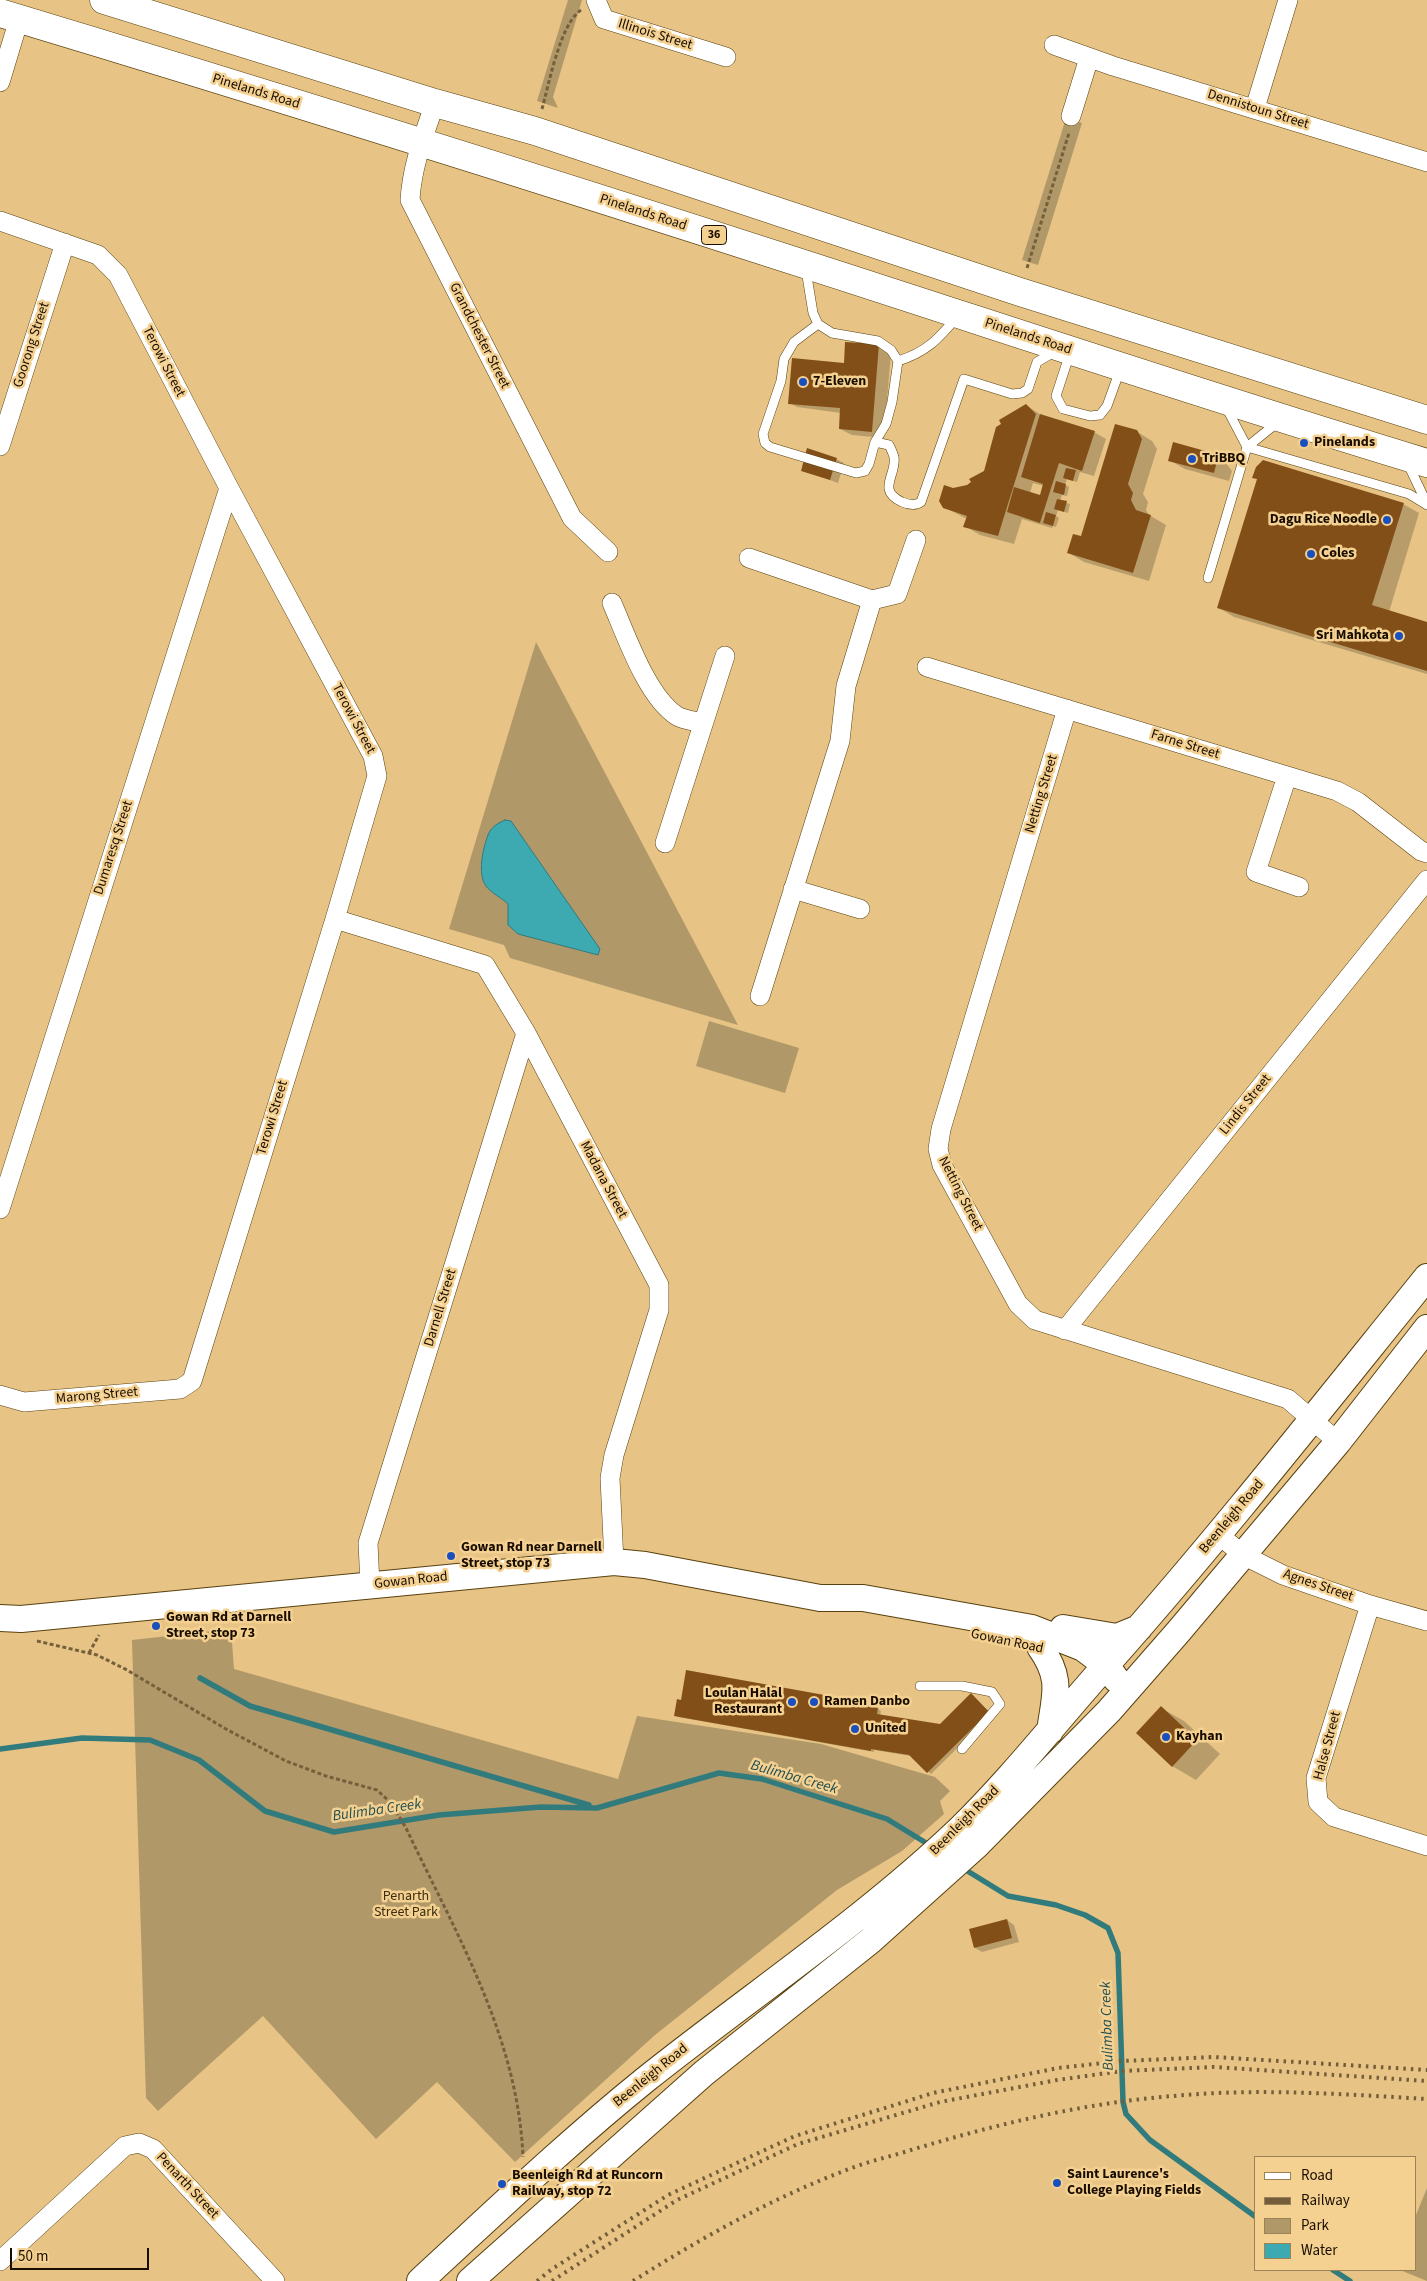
<!DOCTYPE html>
<html>
<head>
<meta charset="utf-8">
<style>
	body { margin:0 }
	#map { position:relative; width:1427px; height:2281px; overflow:hidden; background:#e7c485; font-family:"Source Sans 3",sans-serif }
	canvas { display:block }
	.legend { position:absolute; left:1254px; top:2156px; width:162px; height:115px; box-sizing:border-box; background:#f4d191; border:1px solid #9c8357; margin:0; padding:6px 9px; list-style:none; font-size:15px; color:#190d00 }
	.legend li { display:flex; align-items:center; gap:10px; height:25px }
	.legend b { width:25px; border:1px solid #9c8357 }
	.scale { position:absolute; left:10px; top:2248px; width:139px; height:22px; box-sizing:border-box; border:2px solid #190d00; border-top:0; padding-left:6px; font-size:15px; line-height:18px; white-space:nowrap; color:#190d00; -webkit-text-stroke:4px #f4d191; paint-order:stroke }
</style>
</head>
<body>
<div id="map">
<canvas width="1427" height="2281"></canvas>
<ul class="legend">
<li><b style="height:6px;background:#fff"></b>Road</li>
<li><b style="height:6px;background:#735d3a"></b>Railway</li>
<li><b style="height:14px;background:#b19869"></b>Park</li>
<li><b style="height:14px;background:#3daab2"></b>Water</li>
</ul>
<div class="scale">50 m</div>
</div>
<script>
const ctx = document.querySelector('canvas').getContext('2d');
ctx.lineJoin = 'round';
function fillPath(path, color) { ctx.fillStyle = color; ctx.fill(path, 'evenodd'); }
function stroke(path, color, width, dash) { ctx.strokeStyle = color; ctx.lineWidth = width; ctx.lineCap = dash ? 'butt' : 'round'; ctx.setLineDash(dash || []); ctx.stroke(path); }
function drawText(font, color, halo, rows, align = 'center') {
  ctx.font = font + ' "Source Sans 3",sans-serif'; ctx.lineWidth = 5; ctx.setLineDash([]); ctx.textBaseline = 'middle'; ctx.strokeStyle = halo; ctx.fillStyle = color; for (const [text, x, y, turn = 0] of rows) {
    ctx.save(); ctx.translate(x, y); ctx.rotate((+turn || 0) * Math.PI / 180); ctx.textAlign = isNaN(turn) ? turn : align; if (halo) ctx.strokeText(text, 0, 0); ctx.fillText(text, 0, 0); ctx.restore();
  }
}
fillPath(new Path2D(`
	M568,0H582L553,97L558,108L537,101Z
	M1066,118L1082,123L1038,265L1022,260Z
	M536,642L738,1025L510,958L504,945L449,929Z
	M709,1021L799,1048L785,1093L696,1066Z
	M231,1629L234,1669L618,1779L637,1716L821,1744L935,1777L950,1791L940,1801L944,1814L902,1851L837,1890L655,2035L515,2162L437,2082L376,2139L263,2016L158,2111L146,2098L132,1640Z
	M1427,2188V2281L1400,2270H1416V2215Z`), '#b19869');
const water = new Path2D(`
	M505,820L511,821L600,949L598,955L518,934L508,925V904C502,898 491,893 486,886C477,874 483,848 488,835C491,827 498,823 505,820Z`);
fillPath(water, '#3daab2');
stroke(water, '#327b7d', 1);
fillPath(new Path2D(`
	M879,346L891,352L884,438L852,435L840,429L841,413L797,407L790,403L845,364Z
	M1026,405L1044,417L1094,432L1106,439L1094,476L1080,472L1077,482L1067,479L1065,485L1069,487L1067,496L1062,495L1060,501L1070,504L1068,513L1058,510L1056,516L1059,518L1056,527L1053,526L1052,528L1022,519L1014,544L980,535L965,526L967,519L944,507L945,487L959,489L968,486L985,472ZM1033,483L1044,486L1041,496L1030,493Z
	M1136,431L1152,441L1157,449L1143,494L1148,502L1146,510L1149,515L1166,525L1149,581L1084,562L1069,553L1082,538Z
	M1208,453L1225,462L1232,471L1229,481L1185,469L1169,460Z
	M836,459L844,463L838,483L802,470Z
	M1254,477L1403,504L1419,513L1389,612L1427,624V674L1234,617L1219,608L1258,480Z
	M687,1672L841,1699L843,1703L878,1709L881,1711L880,1716L940,1726L971,1695L992,1714L931,1774L911,1756L874,1750V1752L678,1717L675,1715L682,1701Z
	M1161,1708L1184,1721L1220,1754L1196,1780L1172,1766Z
	M1007,1920L1014,1925L1019,1942L982,1952L975,1948Z`), '#0003');
stroke(new Path2D(`
	M200,1678L250,1706L589,1805
	M0,1749L82,1738L150,1740L199,1760L265,1811L334,1832L439,1815L541,1807L597,1808L719,1773L762,1779L887,1819L931,1846
	M961,1867L1008,1896L1056,1905L1085,1915L1108,1928L1118,1953L1123,2102L1126,2114L1150,2140L1256,2217
	M1333,2270L1350,2281`), '#327b7d', 5.5);
fillPath(new Path2D(`
	M845,342L879,344L872,432L839,429L840,408L788,404L792,358L844,363Z
	M1026,404L1036,414L998,536L963,527L967,516L943,508L939,501L944,485L953,488L967,485L971,482L969,479L984,471L996,427L1001,424L999,420Z
	M1040,414L1095,431L1082,471L1059,463L1040,523L1007,512L1014,487L1040,495L1043,484L1021,477Z
	M1115,424L1137,430L1142,439L1128,484L1133,493L1131,500L1136,510L1151,515L1133,573L1067,553L1073,534L1081,536Z
	M1173,442L1209,452L1217,461L1214,473L1168,461Z
	M807,448L837,458L830,480L801,471Z
	M1263,460L1404,503L1372,605L1427,622V671L1217,608L1257,479L1252,478L1256,467Z
	M1066,468L1076,470L1073,481L1063,478Z
	M1056,481L1066,484L1064,495L1053,492Z
	M1057,499L1067,501L1064,512L1054,509Z
	M1046,512L1056,515L1053,526L1043,523Z
	M686,1670L841,1698L840,1701L878,1708L877,1714L940,1724L971,1693L989,1712L927,1773L909,1755L871,1749V1751L674,1716L677,1699L681,1700Z
	M1161,1706L1197,1740L1172,1767L1136,1733Z
	M1007,1919L1012,1938L974,1948L969,1929Z`), '#834f18');
const service = new Path2D(`
	M806,270L813,313L818,324L832,333L878,341L891,350L898,361L892,402L886,424L875,442L869,464L865,471L856,473L770,447L765,443L763,434L781,381L784,359L794,342L818,324
	M1070,353L1056,396L1063,409L1090,416L1100,415L1107,406L1120,370
	M898,361C927,352 938,339 957,317
	M1226,407L1247,447L1409,494L1427,505
	M875,442L889,445C891,449 893,453 894,457C897,475 876,490 902,502C909,505 915,506 921,502L964,379L1012,394L1022,393L1028,389L1037,362L1056,351
	M1408,464L1427,504
	M1208,578L1247,447L1278,422
	M920,1686H962L992,1692L1000,1704L962,1749`);
const minor = new Path2D(`
	M596,0L604,19L726,57
	M1054,45L1113,66L1427,162
	M0,82L19,19
	M435,103C424,135 412,166 410,200L572,518L608,552
	M1255,108L1288,0
	M1071,116L1089,58
	M0,221L98,255L118,275L229,488L373,756L377,776L335,919L192,1381L180,1389L24,1402L0,1395
	M0,446L65,243
	M749,558L872,600L897,594L916,540
	M612,603C626,635 647,697 677,716C684,720 695,721 703,723
	M927,667L1337,791L1358,802L1421,851L1427,853
	M1067,709L941,1129L938,1149L942,1165L1018,1304L1035,1320L1288,1399L1338,1442
	M1287,776L1256,872L1299,887
	M665,843L725,656
	M793,889L860,909
	M335,919L485,965L526,1033L659,1285V1310L614,1455L610,1478L614,1562
	M760,996L840,741L846,686L872,600
	M0,1209L229,488
	M1065,1330L1427,880
	M1218,1534L1243,1555L1283,1575L1370,1605L1427,1621
	M370,1585L368,1543L526,1033
	M1370,1605L1316,1778L1318,1802L1334,1817L1427,1846
	M0,2261L125,2146L139,2143L153,2149L275,2281`);
const secondary = new Path2D(`
	M0,1618L21,1619L614,1562L645,1565L820,1598H863L1032,1628L1083,1648L1106,1665L1116,1679
	M1063,1628L1117,1637L1139,1628
	M1040,1647C1063,1679 1055,1695 1050,1731
	M420,2281C494,2213 567,2143 645,2080C749,1997 862,1922 959,1830C1012,1778 1058,1719 1107,1664C1218,1539 1322,1407 1427,1277
	M470,2281L704,2073L870,1941L978,1844L1109,1711L1179,1631L1338,1442L1427,1328`);
const primary = new Path2D(`
	M104,0L435,103L535,131L1020,292L1427,420
	M0,13C269,94 537,178 804,264C1012,331 1218,400 1427,463`);
stroke(service, '#59410f', 10);
stroke(minor, '#59410f', 20);
stroke(secondary, '#59410f', 28);
stroke(primary, '#59410f', 29);
stroke(new Path2D(`
	M542,109C549,84 560,24 581,10
	M1027,268L1069,133
	M37,1641L97,1655L127,1670L226,1729L286,1761L326,1776L377,1790L390,1802L406,1828C456,1934 518,2037 523,2157
	M89,1653L99,1635`), '#76603c', 3, [4, 2.5]);
stroke(service, '#fff', 9);
stroke(minor, '#fff', 19);
stroke(secondary, '#fff', 26);
stroke(primary, '#fff', 28);
stroke(new Path2D(`
	M537,2281L552,2269L668,2195L795,2136L933,2093L1058,2068L1122,2061L1214,2057L1427,2070
	M552,2281L677,2200L798,2144L940,2102L1057,2080L1122,2071L1214,2067L1427,2081
	M633,2281C700,2239 770,2199 844,2171C865,2162 889,2157 911,2150C997,2124 1084,2103 1173,2096C1257,2088 1343,2094 1427,2099`), '#735d3a', 4, [2.5, 5]);
for (const [x, y, r, color] of [
	[803,382,5,"#1a50bd"],
	[1304,443,5,"#1a50bd"],
	[1192,459,5,"#1a50bd"],
	[1387,520,5,"#1a50bd"],
	[1311,554,5,"#1a50bd"],
	[1399,636,5,"#1a50bd"],
	[451,1556,5,"#1a50bd"],
	[156,1626,5,"#1a50bd"],
	[792,1702,5,"#1a50bd"],
	[814,1702,5,"#1a50bd"],
	[855,1729,5,"#1a50bd"],
	[1166,1737,5,"#1a50bd"],
	[1057,2183,5,"#1a50bd"],
	[502,2184,5,"#1a50bd"]
]) { const dot = new Path2D(); dot.arc(x, y, r, 0, 2 * Math.PI); ctx.fillStyle = color; ctx.fill(dot); stroke(dot, '#f4d191', 2); }
for (const [x, y, w] of [
	[714,235,25]
]) { const box = new Path2D(); box.roundRect(x - w / 2, y - 9.5, w, 19, 4); ctx.fillStyle = '#f4d191'; ctx.fill(box); stroke(box, '#190d00', 1); }
drawText('bold 12px', '#190d00', null, [
	["36",714,235]
]);
drawText('14px', '#190d00', '#f4d191', [
	["Illinois Street",655,35,17],
	["Pinelands Road",256,92,17],
	["Dennistoun Street",1258,110,17],
	["Pinelands Road",643,213,18],
	["Grandchester Street",479,336,63],
	["Pinelands Road",1028,337,18],
	["Goorong Street",32,345,-72],
	["Terowi Street",163,362,63],
	["Terowi Street",353,719,62],
	["Farne Street",1185,745,17],
	["Netting Street",1042,794,-73],
	["Dumaresq Street",114,848,-72],
	["Lindis Street",1246,1105,-51],
	["Terowi Street",273,1118,-73],
	["Madana Street",603,1180,62],
	["Netting Street",960,1194,63],
	["Darnell Street",441,1308,-73],
	["Marong Street",97,1396,-5],
	["Beenleigh Road",1232,1517,-50],
	["Gowan Road",411,1581,-6],
	["Agnes Street",1318,1586,19],
	["Gowan Road",1007,1642,12],
	["Halse Street",1328,1746,-75],
	["Beenleigh Road",965,1821,-45],
	["Beenleigh Road",651,2076,-39],
	["Penarth Street",187,2186,47]
]);
drawText('bold 14px', '#190d00', '#f4d191', [
	["7-Eleven",813,382],
	["Pinelands",1314,443],
	["TriBBQ",1202,459],
	["Dagu Rice Noodle",1377,520,"right"],
	["Coles",1321,554],
	["Sri Mahkota",1389,636,"right"],
	["Gowan Rd near Darnell",461,1548],
	["Street, stop 73",461,1564],
	["Gowan Rd at Darnell",166,1618],
	["Street, stop 73",166,1634],
	["Loulan Halal",782,1694,"right"],
	["Restaurant",782,1710,"right"],
	["Ramen Danbo",824,1702],
	["United",865,1729],
	["Kayhan",1176,1737],
	["Saint Laurence's",1067,2175],
	["College Playing Fields",1067,2191],
	["Beenleigh Rd at Runcorn",512,2176],
	["Railway, stop 72",512,2192]
], 'left');
drawText('14px', '#3c2d0e', '#f4d191', [
	["Penarth",406,1897],
	["Street Park",406,1913]
]);
drawText('italic 15px', '#1f4e51', '#f4d191', [
	["Bulimba Creek",794,1778,16],
	["Bulimba Creek",377,1811,-8],
	["Bulimba Creek",1108,2026,-92]
]);
</script>
</body>
</html>
